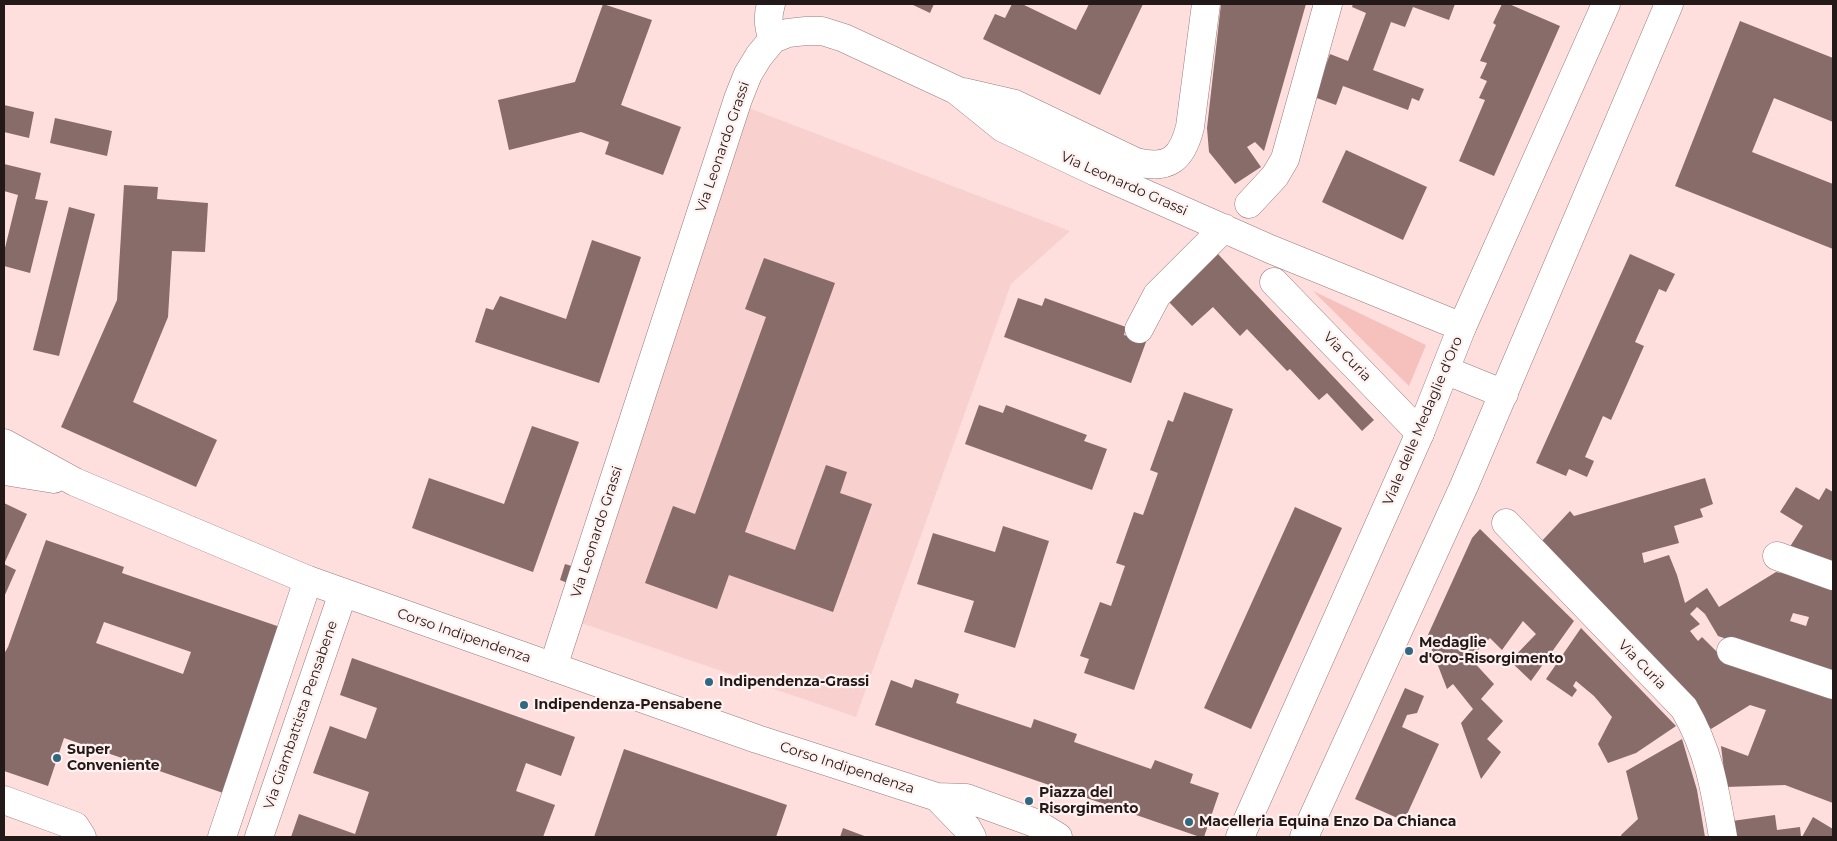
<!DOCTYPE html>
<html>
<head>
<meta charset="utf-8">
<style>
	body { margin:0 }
	#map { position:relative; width:1837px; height:841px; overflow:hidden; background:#fedfdd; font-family:Montserrat,sans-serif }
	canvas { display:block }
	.frame { position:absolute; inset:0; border:5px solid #231918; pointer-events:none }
</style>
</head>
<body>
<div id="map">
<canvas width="1837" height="841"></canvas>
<div class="frame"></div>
</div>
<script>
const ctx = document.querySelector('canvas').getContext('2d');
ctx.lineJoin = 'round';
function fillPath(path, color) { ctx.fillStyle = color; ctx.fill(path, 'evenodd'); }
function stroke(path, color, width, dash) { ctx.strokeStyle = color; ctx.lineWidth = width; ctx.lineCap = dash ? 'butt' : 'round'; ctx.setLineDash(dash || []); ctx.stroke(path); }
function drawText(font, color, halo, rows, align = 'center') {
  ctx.font = font + ' Montserrat,sans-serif'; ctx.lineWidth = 4.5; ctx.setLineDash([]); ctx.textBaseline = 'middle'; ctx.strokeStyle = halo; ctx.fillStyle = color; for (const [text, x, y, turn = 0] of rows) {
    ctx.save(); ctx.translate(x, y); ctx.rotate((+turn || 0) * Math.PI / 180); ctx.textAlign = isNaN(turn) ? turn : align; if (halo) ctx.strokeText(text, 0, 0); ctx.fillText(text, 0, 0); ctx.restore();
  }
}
fillPath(new Path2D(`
	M749,108L1070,231L1011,284L856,717L581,623Z`), '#f8d0ce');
fillPath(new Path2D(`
	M1313,291L1426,345L1409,386Z`), '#f6c0bd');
fillPath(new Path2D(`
	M603,4L652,20L621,105L681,127L663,175L605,154L609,142L581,132L509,150L498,100L575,82Z
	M911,4H934L930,13Z
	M1012,4H1022L1076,30L1089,4H1143L1100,95L983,39L995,14L1005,18Z
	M1221,4H1306L1264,151L1255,142L1247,147L1261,167L1235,184L1209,152L1207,128Z
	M1353,4H1455L1449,20L1413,7L1405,27L1391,22L1373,70L1424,89L1419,101L1412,98L1408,110L1343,86L1336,105L1314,97L1330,54L1348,61L1366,13L1352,7Z
	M1502,4H1509L1560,26L1494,176L1459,161L1485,100L1479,98L1487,81L1480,78L1487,63L1480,61L1496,25L1493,23Z
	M1740,21L1833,58V122L1774,98L1752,152L1833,184V249L1675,186Z
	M4,105L34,112L29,138L4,132Z
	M55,118L112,131L107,156L50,143Z
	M1346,150L1427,187L1403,240L1322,202Z
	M4,164L41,173L35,199L48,201L30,273L4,266V252L18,195L4,191Z
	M124,185L158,187L157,199L208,203L205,252L172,251L168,317L133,402L217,440L196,487L61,427L117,300Z
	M69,207L95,214L59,356L33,350Z
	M592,240L641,257L599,383L475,342L486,308L493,310L500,296L566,319Z
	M1218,254L1374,420L1362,431L1327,393L1319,400L1290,369L1287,371L1247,329L1240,336L1213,307L1192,326L1168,301Z
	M1630,254L1675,274L1666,292L1659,289L1635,342L1644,346L1611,420L1603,416L1585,457L1594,461L1587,477L1569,469L1566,476L1536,463Z
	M764,258L835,283L745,532L795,550L826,465L847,472L840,493L872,504L833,612L729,575L717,609L645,583L673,506L695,514L766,317L745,309Z
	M1018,298L1042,306L1045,298L1126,327L1124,335L1146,342L1131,383L1004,337Z
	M1184,392L1233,409L1134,690L1084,673L1089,659L1080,656L1100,602L1111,606L1125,566L1116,563L1134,512L1143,515L1158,473L1150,470L1168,420L1173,422Z
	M979,405L1003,413L1006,405L1087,435L1084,441L1107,449L1092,490L965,444Z
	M532,426L579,442L533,572L412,528L429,478L504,504Z
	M1705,478L1713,504L1700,509L1703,517L1674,526L1679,543L1642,553L1644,563L1669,555L1677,575L1685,603L1707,588L1719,607L1776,572L1822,580L1833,584V675L1718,636L1705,614L1697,607L1690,614L1700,624L1690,631L1698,641L1702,637L1722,657L1833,697V803L1785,785L1726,787L1721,746L1748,756L1766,710L1750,705L1711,729L1687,694L1540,543L1570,511L1574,516ZM1793,613L1809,617L1806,626L1790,621Z
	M1796,487L1819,500L1826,488L1833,492V570L1786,553L1803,526L1780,512Z
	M4,503L27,514L4,564L16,570L4,597Z
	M1295,507L1342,528L1251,729L1204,708Z
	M1003,526L1049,541L1015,648L964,632L974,601L917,584L933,533L995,552Z
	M1480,529L1574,621L1531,681L1510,661L1536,634L1523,621L1502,650L1490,638L1470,658L1494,684L1481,699L1503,721L1487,739L1501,752L1481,779L1461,723L1473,709L1453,684L1447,689L1427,637L1472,538Z
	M46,540L124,567L122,573L283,628L226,794L64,738L48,786L4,771V654L8,647ZM104,622L191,652L183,674L96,643Z
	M565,564L575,567L570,584L560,580Z
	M1581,628L1676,726L1636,753L1608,763L1598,744L1612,717L1594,696L1576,681L1573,686L1577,690L1572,697L1546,679Z
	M352,658L575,737L561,776L526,763L516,791L555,805L543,837H291L299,814L355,834L369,792L313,773L330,726L366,739L377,708L340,695Z
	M915,679L959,694L956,703L1031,728L1034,719L1077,734L1074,742L1151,769L1155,760L1193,774L1190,783L1219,793L1204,837H1200L875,725L891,680L912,688Z
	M1405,688L1424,696L1417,713L1407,715L1402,727L1439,744L1404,821L1355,799Z
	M1682,739L1697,790L1705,837H1622L1621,835L1638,819L1626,771Z
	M624,749L787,805L776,837H594Z
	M1775,815L1777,830L1800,827L1801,837H1734L1732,821Z
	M1813,817L1833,829V837H1802Z
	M843,828L867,837H840Z`), '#876c6a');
const minor = new Path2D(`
	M771,4C767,17 768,27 773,39
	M963,92L1015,104L1136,162C1169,170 1182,159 1190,127L1206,4
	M1249,204L1275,176L1285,159L1328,4
	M1274,282L1420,433
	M1139,329L1157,295L1224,228
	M1445,370L1504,394
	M1506,523L1684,708C1709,751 1715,789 1723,837
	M1777,556L1833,576
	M1731,651L1833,685
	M553,667L738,99L748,74L759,56L773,39L788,33L806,31H822L844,38L956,90L1003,128L1096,172L1270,249L1462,327
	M4,800L75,826L82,837
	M222,837L308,580
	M259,837L343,593`);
const major = new Path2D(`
	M4,443L75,482L308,580L757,739L937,797L966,798L1035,823L1058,837
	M4,471L54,479
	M937,797L967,828L972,837
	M1240,837L1420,433L1462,327L1606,4
	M1304,837L1464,486L1669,4`);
stroke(minor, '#987c7b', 29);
stroke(major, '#987c7b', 29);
stroke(minor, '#fff', 28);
stroke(major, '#fff', 28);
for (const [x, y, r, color] of [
	[1409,651,5,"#306882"],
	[709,682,5,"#306882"],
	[524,705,5,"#306882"],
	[57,758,5,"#306882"],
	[1029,801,5,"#306882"],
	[1189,822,5,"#306882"]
]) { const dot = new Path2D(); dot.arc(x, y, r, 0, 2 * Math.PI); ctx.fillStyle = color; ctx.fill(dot); stroke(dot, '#fef1f0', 2); }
drawText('14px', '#231918', '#fef1f0', [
	["Via Leonardo Grassi",723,147,-71],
	["Via Leonardo Grassi",1124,184,24],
	["Via Curia",1347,357,46],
	["Viale delle Medaglie d'Oro",1423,421,-67],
	["Via Leonardo Grassi",597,532,-72],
	["Corso Indipendenza",464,636,19],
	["Via Curia",1642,665,46],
	["Via Giambattista Pensabene",301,715,-71],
	["Corso Indipendenza",847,768,18]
]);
drawText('bold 14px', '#231918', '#fef1f0', [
	["Medaglie",1419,643],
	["d'Oro-Risorgimento",1419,659],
	["Indipendenza-Grassi",719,682],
	["Indipendenza-Pensabene",534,705],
	["Super",67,750],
	["Conveniente",67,766],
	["Piazza del",1039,793],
	["Risorgimento",1039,809],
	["Macelleria Equina Enzo Da Chianca",1199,822]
], 'left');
</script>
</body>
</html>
